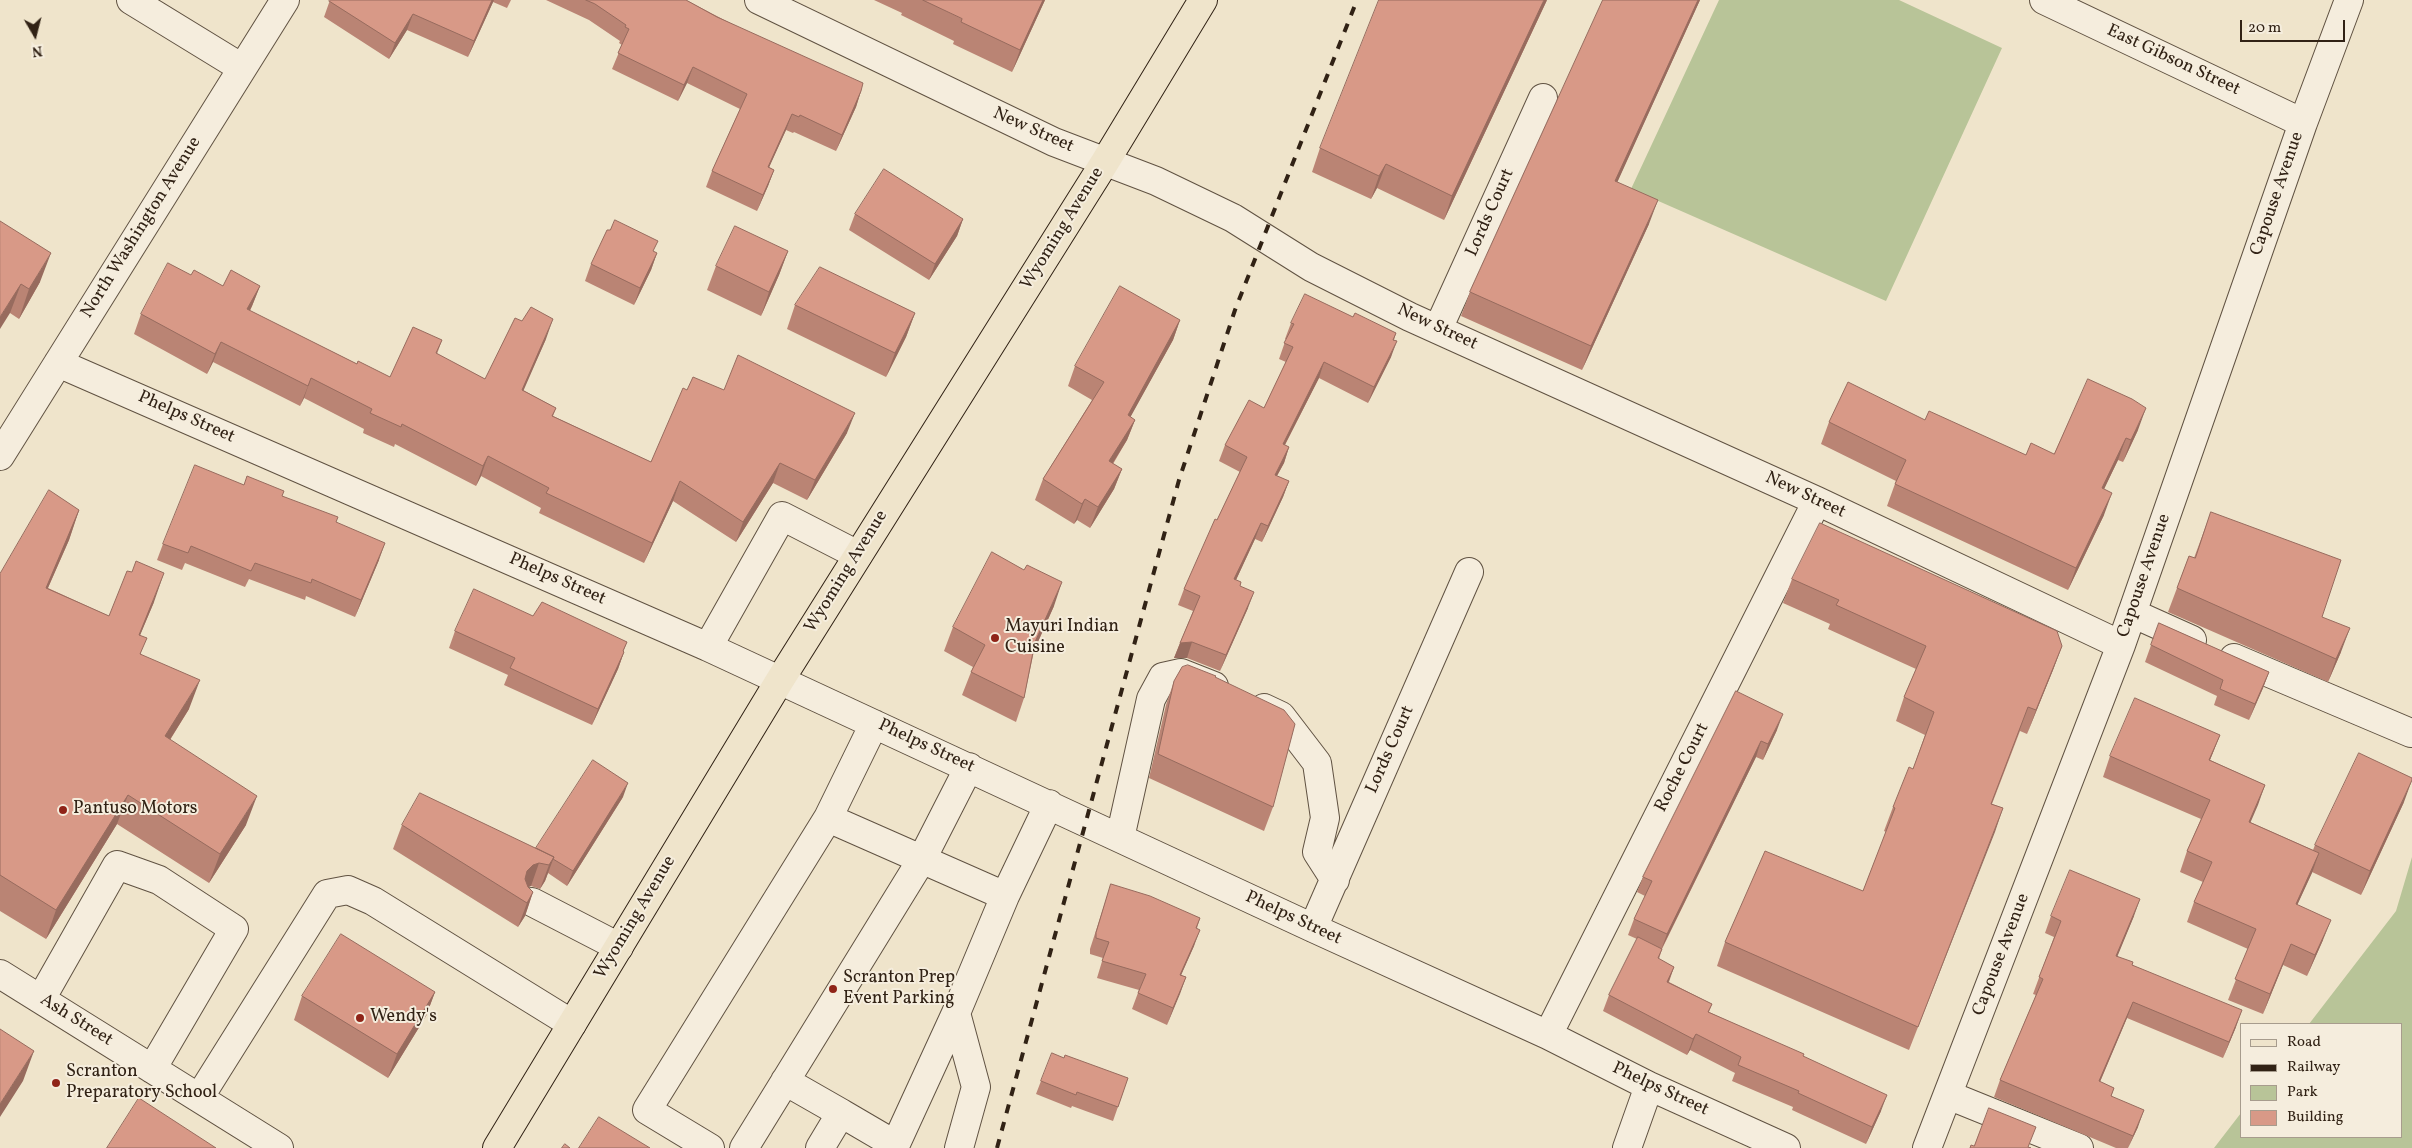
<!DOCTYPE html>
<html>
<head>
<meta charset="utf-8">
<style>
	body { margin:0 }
	#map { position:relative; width:2412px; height:1148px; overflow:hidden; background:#efe4cb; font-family:Vollkorn,serif }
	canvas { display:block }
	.legend { position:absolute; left:2240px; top:1023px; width:162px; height:115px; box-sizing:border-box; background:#f5eddd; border:1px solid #a79c8d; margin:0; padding:6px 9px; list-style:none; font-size:15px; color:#312215 }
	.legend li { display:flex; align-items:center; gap:10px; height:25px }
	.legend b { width:25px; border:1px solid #a79c8d }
	.north { position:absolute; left:10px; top:10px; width:50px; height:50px; -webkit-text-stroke:4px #f5eddd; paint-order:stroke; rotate:172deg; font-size:14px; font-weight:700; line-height:20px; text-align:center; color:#312215 }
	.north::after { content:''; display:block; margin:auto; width:18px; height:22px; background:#312215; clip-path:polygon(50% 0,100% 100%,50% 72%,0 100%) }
	.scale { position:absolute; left:2240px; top:20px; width:105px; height:22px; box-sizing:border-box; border:2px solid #312215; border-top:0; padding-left:6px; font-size:15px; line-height:18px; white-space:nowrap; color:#312215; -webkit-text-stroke:4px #f5eddd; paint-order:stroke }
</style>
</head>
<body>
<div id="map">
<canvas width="2412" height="1148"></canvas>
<ul class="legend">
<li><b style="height:6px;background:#efe4cb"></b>Road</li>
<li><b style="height:6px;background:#312215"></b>Railway</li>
<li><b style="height:14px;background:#b8c498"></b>Park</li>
<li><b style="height:14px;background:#d89987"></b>Building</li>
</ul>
<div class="north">N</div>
<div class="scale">20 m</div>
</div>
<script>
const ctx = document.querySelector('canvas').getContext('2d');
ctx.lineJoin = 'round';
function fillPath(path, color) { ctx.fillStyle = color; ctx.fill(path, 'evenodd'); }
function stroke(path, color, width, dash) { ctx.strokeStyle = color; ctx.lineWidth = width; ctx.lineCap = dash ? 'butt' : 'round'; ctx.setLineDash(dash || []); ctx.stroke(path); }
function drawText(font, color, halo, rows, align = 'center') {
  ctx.font = font + ' Vollkorn,serif'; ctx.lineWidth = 4; ctx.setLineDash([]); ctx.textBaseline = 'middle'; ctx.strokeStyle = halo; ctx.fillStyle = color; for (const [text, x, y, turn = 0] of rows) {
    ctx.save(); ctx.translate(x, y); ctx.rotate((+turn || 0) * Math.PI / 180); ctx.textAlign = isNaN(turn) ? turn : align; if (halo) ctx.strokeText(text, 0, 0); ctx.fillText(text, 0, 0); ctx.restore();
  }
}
fillPath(new Path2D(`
	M1719,0H1899L2002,48L1886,301L1631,189Z
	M2412,857V1148H2214L2241,1113V1137H2401V1024H2309L2396,911Z`), '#b8c498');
const minor = new Path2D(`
	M131,0L242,68
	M759,0L1054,142L1156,181L1233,218L1311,267L1410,317L1817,501L2121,645
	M2044,0L2303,123
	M1438,329L1543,98
	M58,363L708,647L1313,928L1548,1035L1649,1086L1786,1148
	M0,456L285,0
	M2132,613L2192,640
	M708,647L782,516L858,555
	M2234,658L2411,733
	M1264,708L1281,716L1317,763L1325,818L1317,852L1335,880
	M828,818L874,724
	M1120,838L1151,699L1163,677L1181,673L1214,686
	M1005,896L1049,804
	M532,902L619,947
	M1313,928L1469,572
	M0,974L279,1148
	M41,999L117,865L159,880L234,929L152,1069
	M1548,1035L1817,501
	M785,1081L841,1113
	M1948,1095L2079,1148
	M199,1098L327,894L348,890L373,901L572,1024
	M710,1148L647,1110L828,818L1005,896L956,1013L976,1087L959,1148
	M744,1148L922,859L969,767
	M820,1148L841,1113L894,1144
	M894,1148L956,1013
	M1627,1148L1649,1086
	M1927,1148L2121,645L2303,123L2349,0`);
const major = new Path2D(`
	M497,1148L780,680L1105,162L1203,0`);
stroke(minor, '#605242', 30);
stroke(major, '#312215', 30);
stroke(minor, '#f5eddd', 28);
stroke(major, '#efe4cb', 28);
stroke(new Path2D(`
	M997,1148L1179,480L1235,310L1357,0`), '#312215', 4, [9, 9]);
fillPath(new Path2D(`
	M330,0H511L507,8L493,2L468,57L407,30L389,59L324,17Z
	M546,0H686L861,91L856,107L836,151L794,132L793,133L786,130L769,167L774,170L768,186L757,211L706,187L712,171L740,109L687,83L678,101L612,69L622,45L619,43L620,41L589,20Z
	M874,0H1045L1012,72L953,44L954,41L901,15L902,13Z
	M1547,0L1444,220L1377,188L1371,199L1312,172L1320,148Z
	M1603,0H1700L1617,182L1649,224L1582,370L1461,316L1470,292Z
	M855,214L963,219L957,236L929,280L849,230Z
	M0,221L40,282L19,319L10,313Z
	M788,251L779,275L761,316L707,290L716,266Z
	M657,253L651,270L634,305L585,281L591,264Z
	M191,275L223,286H260L250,311L357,364L390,377L442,340L437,354L485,379L546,339L523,390L556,408L553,416L651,462L687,390H724L847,433L807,500L773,483L736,542L673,501L644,563L539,513L541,508L481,476L476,486L395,444L394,447L363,433L364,429L304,398L300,406L213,362L207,374L134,334L141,314Z
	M795,305L915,313L906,337L886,377L787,329Z
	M1353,317L1396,333L1394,340L1391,357L1368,403L1319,378L1285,445L1289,447L1284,463L1277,476L1289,481L1283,497L1262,542L1255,539L1236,580L1240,586L1248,608L1220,671L1187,658H1174L1193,611L1178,605L1184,589L1240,472L1219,461L1225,445L1264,408L1286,362L1279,359L1286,339H1285L1291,323Z
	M1180,320L1173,340L1130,417L1135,420L1127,440L1113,464L1122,469L1114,489L1090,528L1077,520L1074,524L1035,500L1043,479L1092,400L1068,386L1075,366Z
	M1925,420L2026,455L2054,454L2138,430L2123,462L2118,460L2104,489V515L2068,590L1887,506L1896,481L1821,444L1829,422Z
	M244,485L282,496L336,522L379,560L355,617L306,596L305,600L249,579L245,587L185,563L182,570L157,560L163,544Z
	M79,510L69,540L48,588L109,616L154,602L140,635L141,654L189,709L170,740L246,825L209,883L117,824L46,939L0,911V574Z
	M2211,512L2341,652L2328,682L2168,612L2189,556L2194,558Z
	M1792,579L2062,646L2053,670L2027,734L2020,731L1992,804L2003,808L1909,1050L1717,966L1725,942L1863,891L1886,832L1884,831L1893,807L1913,769L1925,735L1896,721L1904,697L1916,669L1828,629L1830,624L1783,603Z
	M1054,606L1034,651L1024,698L1016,722L962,695L973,667L944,651L953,627Z
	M533,616L627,642L623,652H624L618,669L592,725L504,685L508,675L449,648L455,631Z
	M2159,623L2269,672L2263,688L2249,720L2214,705L2217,696L2145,662Z
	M1215,677L1273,807L1264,831L1149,778L1166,705L1174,681Z
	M1736,691L1777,730L1763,760L1756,757L1662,949L1659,959L1674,967L1669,982L1712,1004L1709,1012L1803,1056L1881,1111L1866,1144L1792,1110L1793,1107L1732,1081L1735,1073L1690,1050L1687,1055L1603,1011L1609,995L1637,939L1628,935L1634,919L1645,896L1637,892L1643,877Z
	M2220,735L2210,760L2265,785L2250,822L2313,850L2315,845L2404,802L2361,895L2312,872L2297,905L2323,940L2307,976L2283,965L2263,1014L2228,1000L2248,949L2187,922L2194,902L2203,882L2180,872L2187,851L2201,819L2103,777L2110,756Z
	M623,797L567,886L548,873L545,881L540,889L531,886L528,887L533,892L525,916L518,927L393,849L402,825L536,848Z
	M1111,884L1200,918L1197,928L1194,946L1181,975L1186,977L1167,1025L1132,1009L1139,990L1097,978L1103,958L1090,954V949Z
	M2051,916H2134L2117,956L2236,1027L2223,1058L2127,1018L2100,1082L2114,1088L2111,1097L2138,1127L2128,1148H2116L1994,1097L2000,1080L2036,995L2033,994L2054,937L2045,933Z
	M435,992L426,1016L388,1078L294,1020L302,996Z
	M1064,1058L1128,1078L1113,1121L1072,1106L1071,1108L1036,1094L1041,1081Z`), '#ba8474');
fillPath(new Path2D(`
	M492,0H494L468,57L474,41Z
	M1043,0H1045L1012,72L1020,50Z
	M1544,0H1547L1444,220L1452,196Z
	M1698,0H1700L1607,205L1615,181Z
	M413,14L407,30L389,59L395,43Z
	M693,67L687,83L678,101L684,85Z
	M861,91L856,107L836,151L842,135Z
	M792,114L786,130L762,183L768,167Z
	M1386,164L1377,188L1371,199L1379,176Z
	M774,170L768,186L757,211L763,195Z
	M1658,200L1649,224L1582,370L1591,346Z
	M963,219L957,236L929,280L935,264Z
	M788,251L779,275L761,316L769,292Z
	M51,253L40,282L19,319L29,289Z
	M657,253L651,270L634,305L640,288Z
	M21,284L10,313L0,329V317Z
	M260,286L252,306L240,329L247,309Z
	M915,313L906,337L886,377L895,353Z
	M553,319L546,339L515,410L522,390Z
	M1180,320L1173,340L1120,436L1128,415Z
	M1397,341L1391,357L1368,403L1374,387Z
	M221,342L213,362L207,374L215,354Z
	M1324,362L1319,378L1277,460L1283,444Z
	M311,378L304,398L300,406L308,386Z
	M2146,408L2138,430L2123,462L2131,440Z
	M855,413L847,433L807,500L815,480Z
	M1135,420L1127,440L1101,482L1109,461Z
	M2126,438L2118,460L2094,510L2102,488Z
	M1289,447L1284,463L1269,490L1275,475Z
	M488,456L481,476L476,486L483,466Z
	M780,463L773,483L736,542L743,522Z
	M1122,469L1114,489L1090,528L1098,507Z
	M680,481L673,501L644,563L652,543Z
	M1289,481L1283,497L1262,542L1268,526Z
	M2112,493L2104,515L2068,590L2076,568Z
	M1085,499L1077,520L1074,524L1082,504Z
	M79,510L69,540L35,617L46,588Z
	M1261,523L1255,539L1229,595L1234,579Z
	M385,543L379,560L355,617L361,600Z
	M164,573L154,602L128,664L139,635Z
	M1062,582L1054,606L1027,666L1035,642Z
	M1254,592L1248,608L1220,671L1226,655Z
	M2350,628L2341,652L2328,682L2336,659Z
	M1192,642L1187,658H1174L1180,643Z
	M2062,646L2053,670L2027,734L2036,710Z
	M624,652L618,669L592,725L598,709Z
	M2269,672L2263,688L2249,720L2255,704Z
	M200,680L189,709L154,765L165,736Z
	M1783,714L1777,730L1763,760L1768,744Z
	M2220,735L2212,755L2201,781L2209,760Z
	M1761,741L1756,757L1661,950L1667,934Z
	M2412,780L2404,802L2361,895L2370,871Z
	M628,783L623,797L567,886L573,871Z
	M2265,785L2258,805L2242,842L2249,822Z
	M128,795L117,824L46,939L56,910Z
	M257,796L246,825L209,883L220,854Z
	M2003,808L1995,832L1909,1050L1918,1027Z
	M2319,853L2312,873L2288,925L2296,904Z
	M554,857L545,881L540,889L549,865Z
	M539,863L531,886L524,889L518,894L527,871L533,865Z
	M533,892L525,916L518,927L527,903Z
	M2140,899L2134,916L2111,972L2116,956Z
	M2331,920L2323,940L2307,976L2315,955Z
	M1200,930L1194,946L1174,991L1180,975Z
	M2291,944L2283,965L2263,1014L2270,994Z
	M1674,967L1668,983L1667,982Z
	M1186,977L1180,994L1167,1025L1173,1008Z
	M435,992L426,1016L388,1078L397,1054Z
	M2133,1002L2127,1018L2093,1098L2099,1081Z
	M2242,1010L2236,1027L2223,1058L2229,1042Z
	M1696,1034L1690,1050L1687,1055L1693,1039Z
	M34,1051L23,1081L0,1117V1104Z
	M1887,1095L1881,1111L1866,1144L1872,1127Z
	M2144,1110L2138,1127L2128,1148L2133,1136Z`), '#976b5e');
const building = new Path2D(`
	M330,0H492L474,41L413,14L395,43L329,1Z
	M586,0H686L717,17L863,83L861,91L842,135L800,115L799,117L792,114L768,167L774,170L763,195L712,171L747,94L693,67L684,85L618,53L629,29L625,27L626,25L595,4Z
	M923,0H1043L1020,50L961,22L962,19Z
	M1379,0H1544L1452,196L1386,164L1379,176L1320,148Z
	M1603,0H1698L1615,181L1658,200L1591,346L1470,292Z
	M884,169L963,219L935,264L855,214Z
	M615,220L658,241L653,251L657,253L640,288L591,264L607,230H610Z
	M0,221L51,253L29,289L21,284L0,317Z
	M735,226L788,251L769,292L716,266Z
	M168,263L191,275L194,270L223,286L231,270L260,286L247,309L357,364L358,361L390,377L413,327L442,340L436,353L485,379L515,318L522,321L531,307L553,319L522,390L556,408L552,416L651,462L683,388L687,390L693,377L724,390L738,355L855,413L815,480L780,463L743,522L680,481L652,543L546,493L549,488L488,456L483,466L402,424L401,427L370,413L372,409L311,378L308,386L221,342L215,354L141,314Z
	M820,267L915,313L895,353L795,305Z
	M1120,286L1180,320L1128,415L1135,420L1109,461L1122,469L1098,507L1085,499L1082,504L1043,479L1104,382L1075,366Z
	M1305,294L1353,317L1355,313L1396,333L1393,340L1397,341L1374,387L1324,362L1283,444L1289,447L1275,475L1289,481L1268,526L1261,523L1234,579L1241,582L1240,586L1254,592L1226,655L1192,642L1180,643L1200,596L1184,589L1215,519L1217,520L1247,457L1225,445L1249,400L1264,408L1293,347L1284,343L1294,324L1291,323Z
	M2088,379L2132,399L2146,408L2131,440L2126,438L2102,488L2112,493L2076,568L1895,484L1906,460L1829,422L1848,382L1925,420L1929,411L2026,455L2031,443L2054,454Z
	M195,465L244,485L247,476L284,491L282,496L338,517L336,522L385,543L361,600L312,579L311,583L255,563L251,571L191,546L188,553L163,544Z
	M49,490L79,510L46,588L109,616L127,571L132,572L136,561L164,573L139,635L147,638L140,654L200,680L165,736L257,796L220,854L128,795L56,910L0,875V574Z
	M2211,512L2341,560L2322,617L2350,628L2336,659L2177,588L2189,556L2195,558Z
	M1820,523L2057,631L2062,646L2036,710L2028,707L1991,804L2003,808L1918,1027L1725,942L1765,851L1863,891L1895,808L1893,807L1909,767L1913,769L1934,712L1904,697L1926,646L1836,605L1839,600L1792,579Z
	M992,552L1024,570L1027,565L1062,582L1035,642L1024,698L971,672L985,645L953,627Z
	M474,589L533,616L542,602L627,642L623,651L624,652L598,709L510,668L515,658L455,631Z
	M2159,623L2269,672L2255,704L2220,689L2223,680L2151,645Z
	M1188,665L1216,676L1215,677L1284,710L1295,724L1273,807L1158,754L1174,681L1182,667Z
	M1736,691L1783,714L1768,744L1761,741L1667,934L1634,919L1652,881L1643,877Z
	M2135,698L2220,735L2209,760L2265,785L2249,822L2319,853L2296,904L2331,920L2315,955L2291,944L2270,994L2235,979L2256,929L2194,902L2212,862L2187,851L2210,800L2110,756Z
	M2359,753L2412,778V780L2370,871L2315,845Z
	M593,760L628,783L573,871L553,859L554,857L536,848Z
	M420,793L554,857L549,865L539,863L533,865L527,871L525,879L528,887L533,892L527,903L402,825Z
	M2070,870L2140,899L2116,956L2133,962L2132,965L2242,1010L2229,1042L2133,1002L2099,1081L2114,1088L2111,1096L2144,1110L2133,1136L2000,1080L2043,979L2039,977L2061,921L2051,916Z
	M1111,884L1150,896L1200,918L1196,928L1200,930L1180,975L1186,977L1173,1008L1138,993L1146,974L1102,961L1109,942L1096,938V933Z
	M341,934L435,992L397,1054L302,996Z
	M1638,937L1662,949L1658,958L1674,967L1667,982L1712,1004L1708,1012L1804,1054L1803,1056L1887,1095L1872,1127L1798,1093L1799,1091L1738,1065L1741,1057L1696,1034L1693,1039L1609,995Z
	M0,1029L34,1051L0,1104Z
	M1052,1053L1064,1058L1065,1055L1128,1078L1118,1107L1077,1092L1076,1095L1041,1081Z
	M139,1098L216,1148H107Z
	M1989,1108L2036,1127L2028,1147L2031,1148H1970L1971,1145L1974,1146Z
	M599,1117L650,1148H579Z
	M565,1144L570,1148H562Z`);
fillPath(building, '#d89987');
stroke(building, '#976b5e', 1);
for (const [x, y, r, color] of [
	[995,638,5,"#8f2418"],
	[63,810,5,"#8f2418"],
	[833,989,5,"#8f2418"],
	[360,1018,5,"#8f2418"],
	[56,1083,5,"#8f2418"]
]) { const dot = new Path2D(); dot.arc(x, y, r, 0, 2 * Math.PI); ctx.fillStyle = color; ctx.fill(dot); stroke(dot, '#f5eddd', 2); }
drawText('18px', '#312215', '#f5eddd', [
	["East Gibson Street",2173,61,25],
	["New Street",1033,131,24],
	["Capouse Avenue",2278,194,-71],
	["Lords Court",1491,213,-66],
	["North Washington Avenue",142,228,-58],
	["Wyoming Avenue",1063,229,-58],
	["New Street",1437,328,25],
	["Phelps Street",186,418,24],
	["New Street",1805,496,25],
	["Wyoming Avenue",847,572,-58],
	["Capouse Avenue",2145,576,-71],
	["Phelps Street",557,580,24],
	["Phelps Street",926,747,25],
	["Lords Court",1391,750,-66],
	["Roche Court",1683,768,-63],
	["Wyoming Avenue",636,918,-59],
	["Phelps Street",1293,919,25],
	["Capouse Avenue",2002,955,-69],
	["Ash Street",76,1021,32],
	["Phelps Street",1660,1090,25]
]);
drawText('18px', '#312215', '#f5eddd', [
	["Mayuri Indian",1005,628],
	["Cuisine",1005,649],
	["Pantuso Motors",73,810],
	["Scranton Prep",843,979],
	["Event Parking",843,1000],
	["Wendy's",370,1018],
	["Scranton",66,1073],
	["Preparatory School",66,1094]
], 'left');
</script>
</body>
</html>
